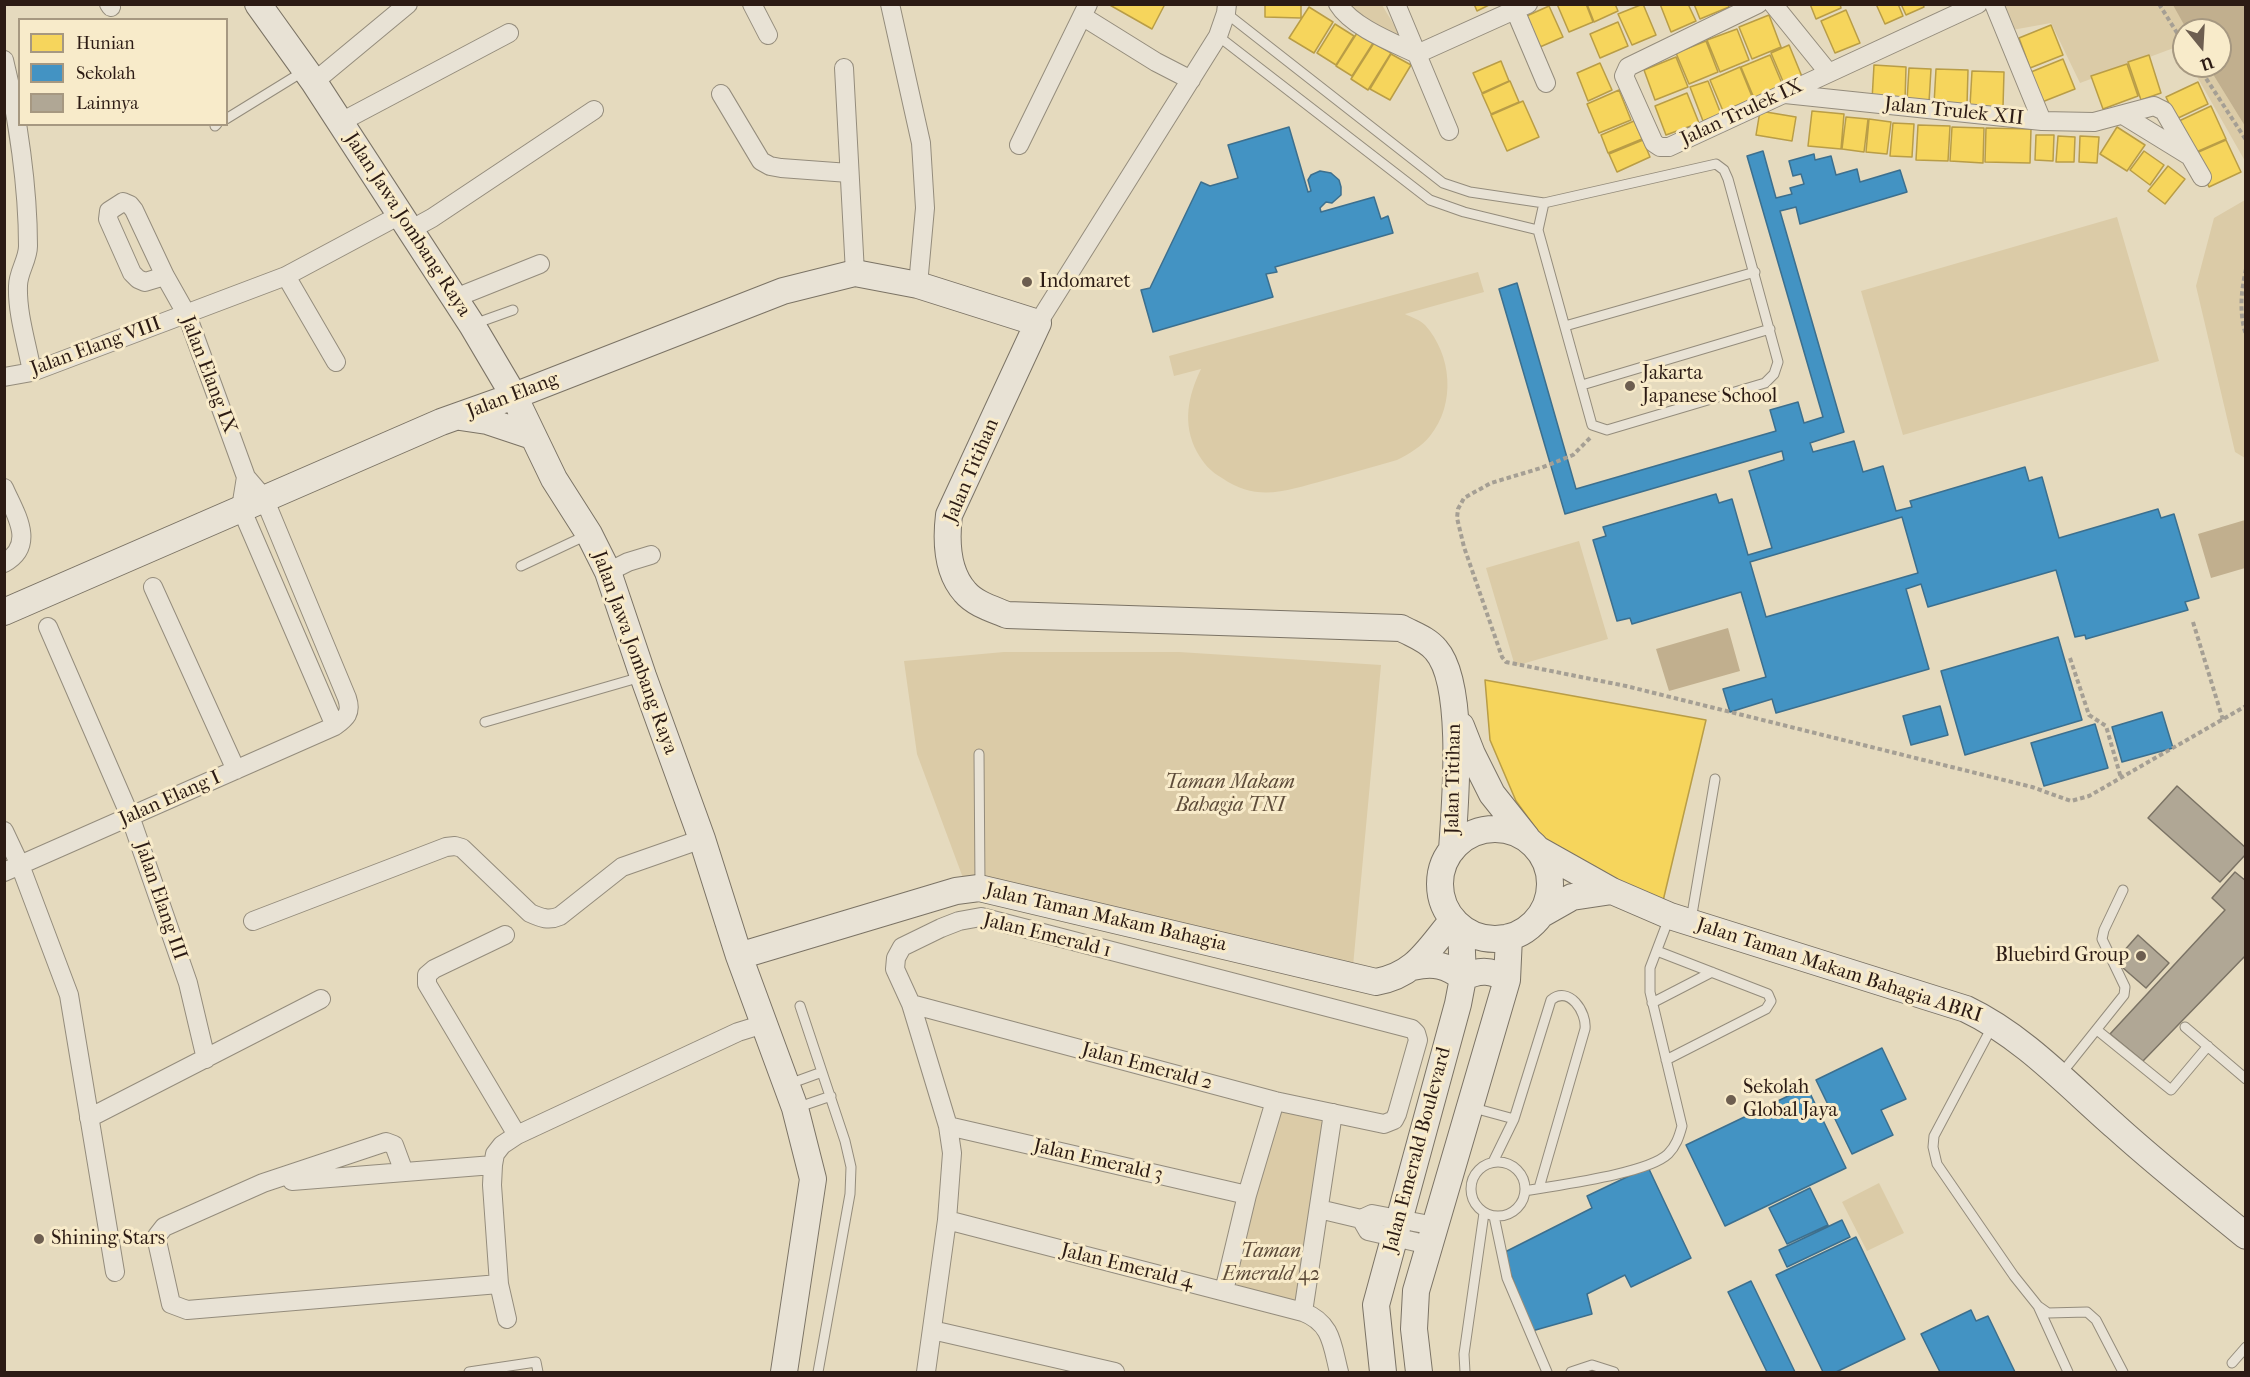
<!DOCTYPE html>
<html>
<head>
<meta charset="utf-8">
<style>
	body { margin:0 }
	#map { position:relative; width:2250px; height:1377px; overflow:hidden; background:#e5dabe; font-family:"IM FELL French Canon",serif }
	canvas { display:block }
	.frame { position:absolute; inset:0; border:6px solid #2c1b14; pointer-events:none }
	.legend { position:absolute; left:18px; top:18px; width:210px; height:108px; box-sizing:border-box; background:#f8ebca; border:2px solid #a69881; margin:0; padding:8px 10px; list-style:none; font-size:18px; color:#2c1b14 }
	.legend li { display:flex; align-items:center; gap:12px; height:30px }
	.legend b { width:30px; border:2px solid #a69881 }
	.north { position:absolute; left:2172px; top:18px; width:60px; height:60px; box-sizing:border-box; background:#f8ebca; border:2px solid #a69881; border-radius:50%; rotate:162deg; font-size:16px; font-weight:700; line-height:24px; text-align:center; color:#2c1b14 }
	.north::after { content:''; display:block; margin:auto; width:21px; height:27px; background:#6d5e50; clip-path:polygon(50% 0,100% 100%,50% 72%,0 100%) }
</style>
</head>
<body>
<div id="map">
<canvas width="2250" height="1377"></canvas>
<div class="frame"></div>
<ul class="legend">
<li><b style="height:16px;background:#f6d55c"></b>Hunian</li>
<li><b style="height:16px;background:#4393c3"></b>Sekolah</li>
<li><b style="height:16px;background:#b0a795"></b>Lainnya</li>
</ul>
<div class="north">U</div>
</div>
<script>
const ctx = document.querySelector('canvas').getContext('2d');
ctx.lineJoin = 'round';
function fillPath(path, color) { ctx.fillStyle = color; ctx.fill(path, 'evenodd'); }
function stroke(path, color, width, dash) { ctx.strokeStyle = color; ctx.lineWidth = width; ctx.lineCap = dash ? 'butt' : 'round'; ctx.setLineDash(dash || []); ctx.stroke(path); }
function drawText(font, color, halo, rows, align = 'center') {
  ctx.font = font + ' "IM FELL French Canon",serif'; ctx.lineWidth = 6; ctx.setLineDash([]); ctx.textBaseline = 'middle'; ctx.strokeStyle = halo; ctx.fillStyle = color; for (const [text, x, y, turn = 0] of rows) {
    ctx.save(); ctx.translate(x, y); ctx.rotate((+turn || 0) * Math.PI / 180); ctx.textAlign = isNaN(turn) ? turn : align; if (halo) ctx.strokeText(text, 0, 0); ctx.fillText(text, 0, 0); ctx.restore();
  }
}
fillPath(new Path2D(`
	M1340,5H1382L1411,53Z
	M2005,5H2245V161L2191,66H2220V30H2184V54L2179,46L2080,83L2051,23L2012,30Z
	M2245,200V458L2235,452L2196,286L2214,218Z
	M2117,217L2159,361L1903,435L1861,291Z
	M1478,272L1484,292L1405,314C1411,317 1420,320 1425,325C1452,355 1456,404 1430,436C1422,446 1409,454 1397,460C1374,467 1350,473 1326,480C1288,490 1258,503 1222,478C1211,472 1203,463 1197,452C1182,424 1188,396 1201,369L1174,376L1169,356Z
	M1579,541L1608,639L1515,666L1486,568Z
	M1004,652H1179L1381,665L1353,966L963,878L917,754L904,661Z
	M1275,1101L1333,1113L1303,1312L1224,1291Z
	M1879,1183L1904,1233L1867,1251L1842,1202Z`), '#dbcba7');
fillPath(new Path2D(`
	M2173,5H2245V126L2208,66H2220V30H2187Z
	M2245,520V568L2211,578L2198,534Z
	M1728,628L1740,671L1669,691L1656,649Z`), '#c1af8e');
const homes = new Path2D(`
	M1108,4H1165L1152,29Z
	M1265,4H1301V18L1265,17Z
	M1474,4H1491L1477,11Z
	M1557,4H1586L1593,22L1569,32Z
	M1587,4H1615L1618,11L1594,22Z
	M1643,4L1656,35L1632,45L1618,14Z
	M1660,4H1688L1696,21L1671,32Z
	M1694,4H1728L1729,7L1700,19Z
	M1810,4H1840L1841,8L1816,19Z
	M1876,4H1898L1903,16L1885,24Z
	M1901,4H1923L1924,7L1906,15Z
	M1549,6L1563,37L1533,50L1520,19Z
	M1309,7L1333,22L1314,53L1289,38Z
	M1846,10L1860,43L1835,53L1821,21Z
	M1769,15L1781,47L1752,59L1739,27Z
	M1618,22L1628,46L1600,58L1590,34Z
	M1335,24L1354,36L1336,65L1317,53Z
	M2051,25L2063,55L2030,68L2019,38Z
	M1737,29L1749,60L1720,72L1707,40Z
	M1357,33L1373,43L1352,76L1336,66Z
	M1706,41L1718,72L1689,84L1676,53Z
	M1374,43L1391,53L1368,90L1351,79Z
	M1789,45L1803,79L1785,86L1771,53Z
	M1391,54L1411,65L1390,100L1370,89Z
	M1770,55L1783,86L1754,98L1741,67Z
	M2149,55L2161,93L2141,100L2128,62Z
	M1676,57L1688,87L1655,100L1644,70Z
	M2063,59L2075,89L2042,102L2031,72Z
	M1501,61L1509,81L1482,93L1473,73Z
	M1600,63L1612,90L1588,101L1577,73Z
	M2127,64L2138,96L2103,109L2091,76Z
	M1874,65L1906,67L1905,101L1872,100Z
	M1740,67L1753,99L1723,111L1710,80Z
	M1909,68L1931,69L1929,102L1907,101Z
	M1936,69L1968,70L1967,105L1934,104Z
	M1972,71L2004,72L2003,107L1970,106Z
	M1510,81L1519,102L1491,114L1482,94Z
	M1708,81L1721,114L1703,121L1690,87Z
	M2198,82L2208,104L2176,119L2166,97Z
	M1619,90L1631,120L1599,133L1587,104Z
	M1687,93L1699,123L1666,135L1655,106Z
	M1523,101L1539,137L1507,151L1491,115Z
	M2211,106L2226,139L2194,153L2179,121Z
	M1760,111L1796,117L1792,141L1756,135Z
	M1812,111L1844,114L1841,149L1808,146Z
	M1846,117L1868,119L1864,152L1842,149Z
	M1869,119L1891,122L1887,154L1866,152Z
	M1634,121L1642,139L1608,153L1601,135Z
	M1893,123L1914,124L1912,157L1890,156Z
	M1918,125L1950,126L1948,161L1916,160Z
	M1952,127L1984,128L1983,163L1950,161Z
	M2117,127L2145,145L2127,171L2100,154Z
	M1986,128L2031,129L2030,163L1985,162Z
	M2036,135H2054L2053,161L2035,160Z
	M2058,136L2075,137L2074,162H2056Z
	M2080,136L2099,137L2097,163L2079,162Z
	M1643,140L1650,157L1617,172L1609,154Z
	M2226,140L2241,172L2209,187L2194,154Z
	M2144,151L2164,165L2150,185L2130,170Z
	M2168,166L2185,179L2165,204L2148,191Z
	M1485,680L1706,720L1663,901L1567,858L1545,841L1516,801L1490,740Z`);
fillPath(homes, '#f6d55c');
stroke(homes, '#b99d46', 1.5);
const schools = new Path2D(`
	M1289,127L1308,192L1311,191L1308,180L1311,175L1320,171L1331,173L1339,180L1341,187V195L1332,203L1326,202L1320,208L1321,212L1374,197L1381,219L1388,216L1393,233L1275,267L1277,272L1266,274L1273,297L1153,332L1141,290L1150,288L1201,182L1210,186L1238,178L1228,145Z
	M1763,151L1776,198L1792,194L1790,188L1804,184L1801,174L1793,176L1789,161L1814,154L1815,160L1831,156L1836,175L1857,169L1860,182L1900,170L1907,192L1800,224L1796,207L1780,211L1844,432L1810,443L1813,452L1854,441L1863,472L1883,466L1896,511L1912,507L1910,501L2025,467L2029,481L2042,477L2059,538L2158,509L2161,518L2174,514L2199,598L2185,602L2188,610L2086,639L2085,635L2075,637L2056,570L1928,607L1921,584L1906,589L1929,669L1776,713L1772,699L1730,712L1723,689L1766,677L1741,592L1632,624L1630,618L1617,621L1593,540L1606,536L1603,527L1716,494L1719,503L1732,499L1748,555L1772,548L1749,471L1784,460L1782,451L1565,514L1499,289L1517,283L1576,489L1776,431L1770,410L1798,402L1804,423L1823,417L1747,156ZM1902,517L1918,573L1766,617L1750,562Z
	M2058,637L2082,720L1965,755L1941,671Z
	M1940,706L1948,735L1911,745L1903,716Z
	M2162,712L2173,748L2122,762L2112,727Z
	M2095,724L2108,768L2044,786L2031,743Z
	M1882,1048L1906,1099L1881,1110L1893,1135L1852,1154L1816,1080Z
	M1807,1087L1846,1168L1725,1226L1686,1145Z
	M1648,1167L1691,1258L1631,1287L1625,1275L1587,1294L1592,1314L1532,1331L1503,1253L1592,1208L1587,1196Z
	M1810,1188L1828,1225L1787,1244L1769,1208Z
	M1842,1220L1850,1237L1787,1267L1779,1250Z
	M1856,1237L1905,1339L1836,1372H1823L1776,1275Z
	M1751,1281L1795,1372H1767L1728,1292Z
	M1971,1310L1976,1321L1988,1316L2015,1372H1940L1921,1334Z`);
fillPath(schools, '#4393c3');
stroke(schools, '#3c6f8e', 1.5);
const building = new Path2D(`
	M2177,786L2246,848V854L2220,882L2148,818Z
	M2235,872L2246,881V955L2143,1061L2110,1034L2225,910L2212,898Z
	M2138,935L2169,963L2146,988L2115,961Z`);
fillPath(building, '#b0a795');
stroke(building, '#7b7365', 1.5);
const lane = new Path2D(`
	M1226,13L1443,183L1470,192L1544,203L1716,164L1724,170L1728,179L1778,362L1774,374L1765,383L1607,430L1592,425L1538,230L1544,203
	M1218,36L1430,200L1464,212L1538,230
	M226,119L304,71
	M215,126L217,124
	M474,324L513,310
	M1565,326L1755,272
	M1582,385L1770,329
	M521,566L587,535
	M485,722L641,677
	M979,754L980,885
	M1691,920L1715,779
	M1657,951L1768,994L1771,1001L1766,1009L1666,1060
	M1652,1003L1712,972
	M800,1006L845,1141L851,1167L850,1194L818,1372
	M1993,1025L1934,1136L1933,1147L1937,1164L2014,1276L2038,1306L2048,1313L2087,1312L2096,1320L2123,1372
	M2185,1027L2246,1079
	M2097,1030L2171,1090L2208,1046
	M2061,1074L2124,995L2125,987L2102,939L2104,930L2123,890
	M789,1084L822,1072
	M1470,1107L1514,1119
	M796,1108L831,1096
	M1493,1162L1514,1119L1551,1000C1569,985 1587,1012 1585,1029L1539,1188
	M1471 1189a27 27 0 1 1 54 0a27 27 0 1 1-54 0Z
	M1525,1191C1557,1185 1647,1174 1668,1154C1676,1146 1679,1137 1682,1126L1650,992V968L1669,918
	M1494,1216L1507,1278L1547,1372
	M2038,1306L2068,1372
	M2232,1363L2246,1347
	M469,1372L536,1362L538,1372
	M1465,1372L1464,1354L1484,1213
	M1571,1372L1592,1365L1614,1372`);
const street = new Path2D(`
	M109,4L111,7
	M752,4L768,35
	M890,4L921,143L925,208L918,285
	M1338,4C1352,27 1394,43 1417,54
	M1396,4L1449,131
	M1758,4L1628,67L1624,76L1654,143L1660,147H1669C1772,100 1875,51 1978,4
	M1773,4L1828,72
	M1994,4L2042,121
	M1515,10L1546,83
	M1082,16L1156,62L1191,80
	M1417,54L1528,4
	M4,60C18,117 28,188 28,246C28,260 18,272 18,286C17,314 27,344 32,372
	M844,68L855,273
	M314,82L408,4
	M721,94L761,161L770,166L781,168L849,173
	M1785,94L2042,121L2094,122L2154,106L2164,111L2202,177
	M2123,115L2188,155
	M339,123L509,33
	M1019,145L1088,4
	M410,230L432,218L594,110
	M286,276L336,362
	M455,298L540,264
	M1038,323L1218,36L1226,13L1227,4
	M4,377L32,372L286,276L400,215
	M246,477L241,508L335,726
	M4,488C15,513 37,545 4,563
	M608,572L628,562L651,555
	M153,587L236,770
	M48,627L130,816L188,983L206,1059
	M4,831L20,865L69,995L115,1272
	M4,872L335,726C346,718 352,713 347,698L264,498L246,477L187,315L165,276L134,210L130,205L123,202L109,211L108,219L132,273L138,279L145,282L165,276
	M253,921L446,847L455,846L462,848L530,913C541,918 549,921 560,916L622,867L702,839
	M505,935L434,969L427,975V984L517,1135
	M911,1004L1275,1101L1384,1124L1394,1120L1397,1114L1418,1040L1416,1033L1412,1029L981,917L959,921L941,928L902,947L896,958L895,969L911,1004L948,1126L952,1153L947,1220L926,1372
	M89,1118L321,999
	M948,1126L1247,1195
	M404,1172L394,1145L386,1142L263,1183L164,1227L157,1236V1241L171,1304L187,1310L499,1284
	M292,1181L493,1165
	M1319,1209L1361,1219L1372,1214L1435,1226
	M1361,1219L1368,1231L1429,1245
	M947,1220L1303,1312C1332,1323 1332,1345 1339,1372
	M1224,1291L1247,1195L1275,1101
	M1303,1312L1333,1113
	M507,1319L499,1284L492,1185L493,1165L495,1154L502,1145L517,1135L738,1032L764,1024
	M932,1330L1115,1372`);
const secondary = new Path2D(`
	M258,4L314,82L472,325L514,396L554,479L589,534L608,572L643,676L702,839L739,956L795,1108L813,1179L784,1372
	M460,417L487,421L532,436
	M4,612L441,422L514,396L783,291L855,273L918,285L1038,323L949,515C946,540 947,572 965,592C975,604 993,609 1007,615L1401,628C1414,635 1427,639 1436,650C1466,684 1455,804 1452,850
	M1461,726L1472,754L1492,794L1527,838
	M1440 884a55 55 0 1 1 110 0a55 55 0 1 1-110 0Z
	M1539,850L1612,891L1670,916L1966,1009C2023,1036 2069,1086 2116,1127C2158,1165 2202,1200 2246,1236
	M1542,914L1572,897L1612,891
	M739,956L956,891L979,888L1376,982C1416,975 1428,949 1453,920
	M1413,967C1433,962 1447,965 1463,978C1479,969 1493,970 1507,980
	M1383,1372L1376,1305L1458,1004L1463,978L1461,927
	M1419,1372L1414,1329L1416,1291L1507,980L1509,937`);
stroke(lane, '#948c7c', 11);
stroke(street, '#948c7c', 20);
stroke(secondary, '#7b7365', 28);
stroke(new Path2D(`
	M2159,4L2184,44
	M2198,66L2246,140
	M2246,269C2241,292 2239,313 2246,335
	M1590,438L1573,455L1541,468L1491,483L1464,498L1458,509L1457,518L1464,547L1502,657L1506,662L1626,686L2032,787L2071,801L2089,796L2246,706
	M2193,622L2223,720
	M2070,658L2089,715L2106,726L2121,778`), '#a59f94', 4, [4.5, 3]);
stroke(lane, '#e8e2d5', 9);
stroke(street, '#e8e2d5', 18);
stroke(secondary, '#e8e2d5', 26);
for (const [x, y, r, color] of [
	[1027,282,6,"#6d5e50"],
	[1630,386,6,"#6d5e50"],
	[2141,956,6,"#6d5e50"],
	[1731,1100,6,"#6d5e50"],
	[39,1239,6,"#6d5e50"]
]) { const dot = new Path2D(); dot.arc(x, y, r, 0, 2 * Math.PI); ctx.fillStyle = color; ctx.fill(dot); stroke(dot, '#f8ebca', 2); }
drawText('20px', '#2c1b14', '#f8ebca', [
	["Jalan Trulek XII",1954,112,6],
	["Jalan Trulek IX",1742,113,-25],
	["Jalan Jawa Jombang Raya",407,225,57],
	["Jalan Elang VIII",96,347,-20],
	["Jalan Elang IX",208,375,69],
	["Jalan Elang",513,396,-21],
	["Jalan Titihan",972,471,-67],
	["Jalan Jawa Jombang Raya",634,653,70],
	["Jalan Titihan",1454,779,-89],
	["Jalan Elang I",170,799,-24],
	["Jalan Elang III",160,901,71],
	["Jalan Taman Makam Bahagia",1106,918,13],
	["Jalan Emerald 1",1047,936,14],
	["Jalan Taman Makam Bahagia ABRI",1839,971,18],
	["Jalan Emerald 2",1147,1067,15],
	["Jalan Emerald Boulevard",1418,1150,-75],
	["Jalan Emerald 3",1098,1161,13],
	["Jalan Emerald 4",1127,1267,14]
]);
drawText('20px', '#2c1b14', '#f8ebca', [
	["Indomaret",1039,282],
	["Jakarta",1642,374],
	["Japanese School",1642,397],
	["Bluebird Group",2129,956,"right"],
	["Sekolah",1743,1088],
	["Global Jaya",1743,1111],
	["Shining Stars",51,1239]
], 'left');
drawText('italic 20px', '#5e4c3a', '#f8ebca', [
	["Taman Makam",1230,783],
	["Bahagia TNI",1230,806],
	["Taman",1271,1252],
	["Emerald 42",1271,1275]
]);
</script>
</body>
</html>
